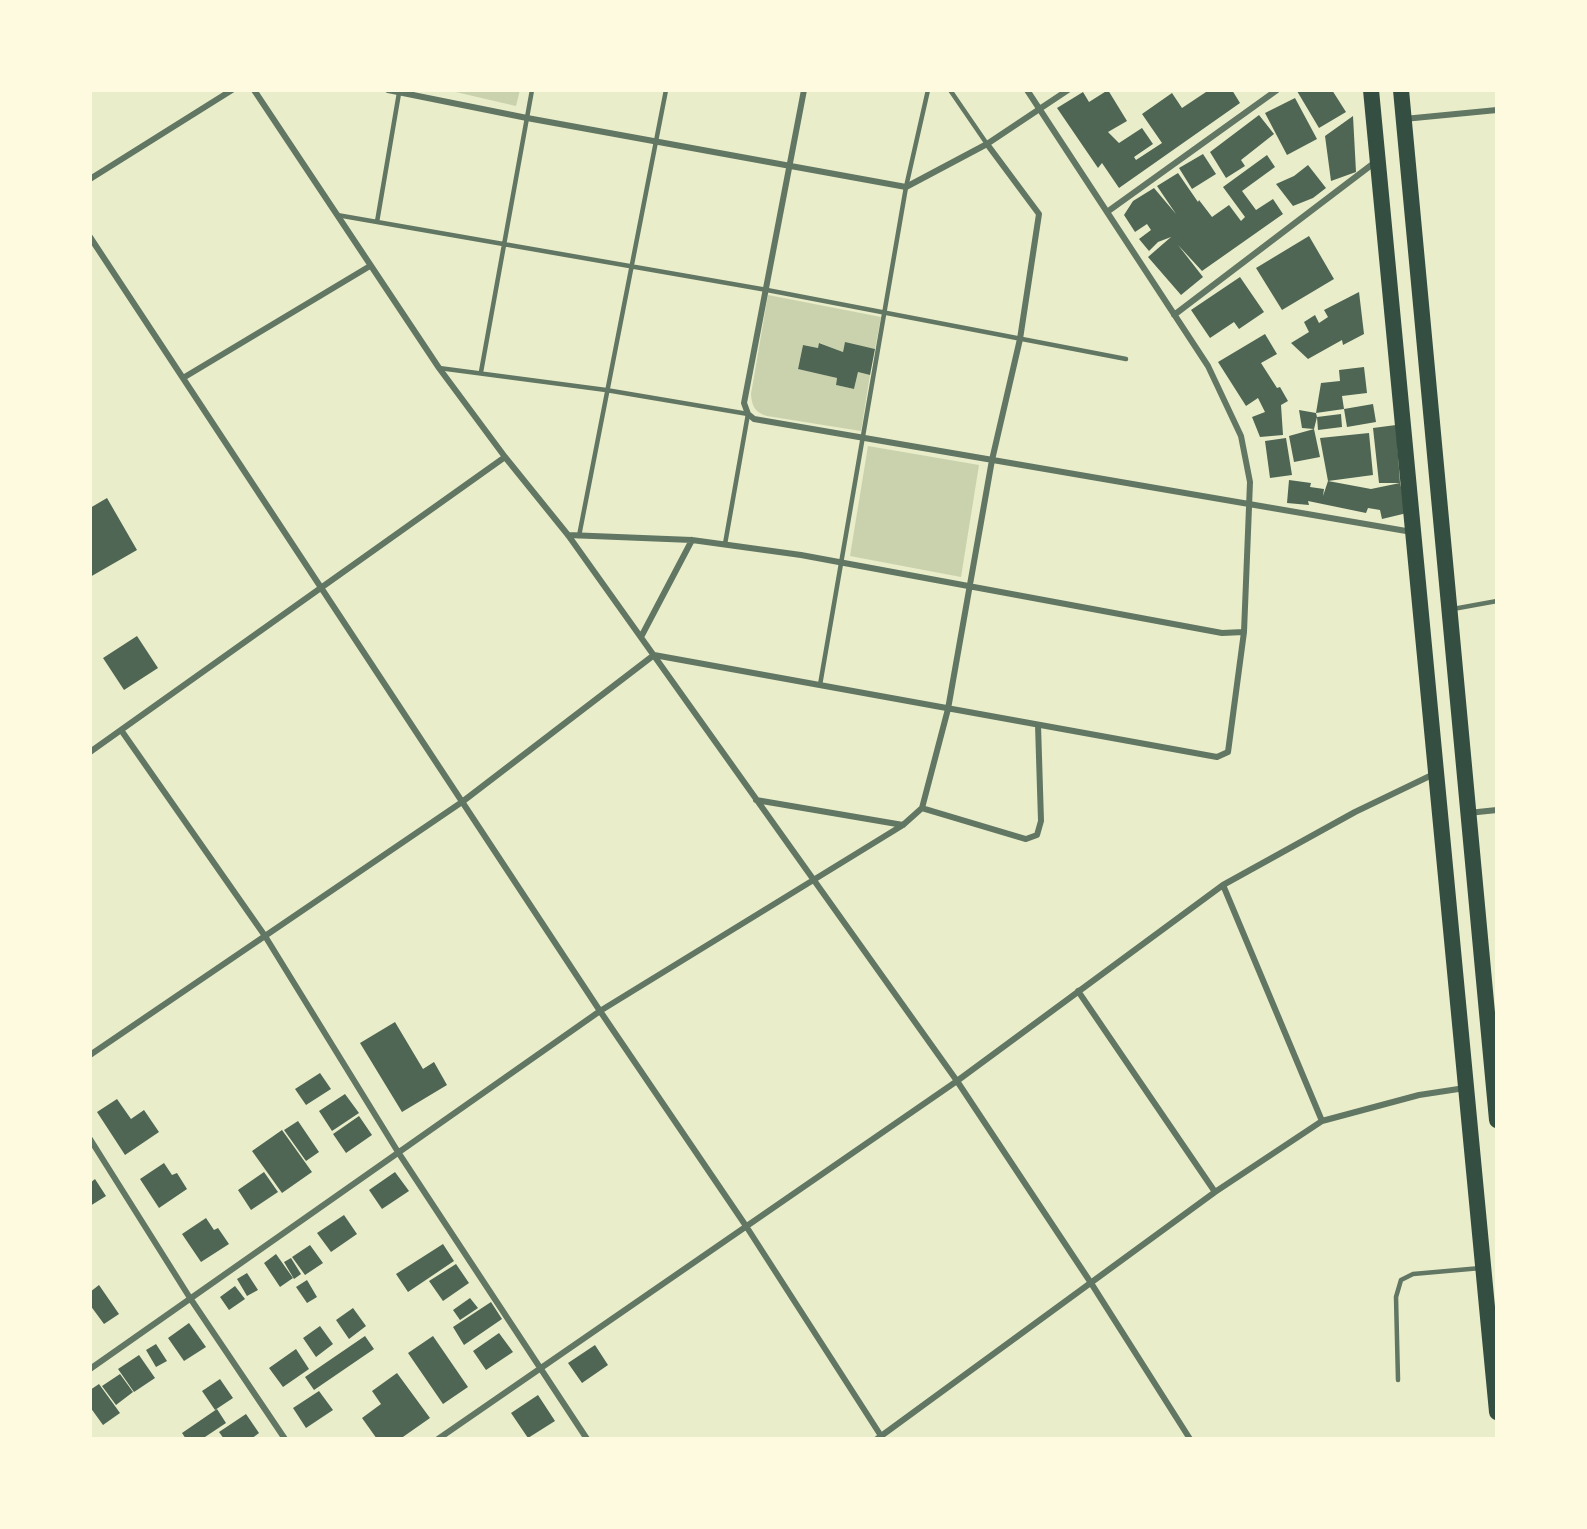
<!DOCTYPE html>
<html>
<head>
<meta charset="utf-8">
<style>
	body { margin:0 }
	#map { position:relative; width:1587px; height:1529px; overflow:hidden; background:#e9edc9; font-family:Helvetica,sans-serif }
	canvas { display:block }
	.frame { position:absolute; inset:0; border:92px solid #fefae0; pointer-events:none }
</style>
</head>
<body>
<div id="map">
<canvas width="1587" height="1529"></canvas>
<div class="frame"></div>
</div>
<script>
const ctx = document.querySelector('canvas').getContext('2d');
ctx.lineJoin = 'round';
function fillPath(path, color) { ctx.fillStyle = color; ctx.fill(path, 'evenodd'); }
function stroke(path, color, width, dash) { ctx.strokeStyle = color; ctx.lineWidth = width; ctx.lineCap = dash ? 'butt' : 'round'; ctx.setLineDash(dash || []); ctx.stroke(path); }
fillPath(new Path2D(`
	M447,90H520L516,106Z
	M768,295L881,317L875,349L845,343L843,352L820,343L818,348L803,345L798,368L837,378L836,385L854,389L858,372L870,375L861,431L767,416C755,412 752,407 751,394Z
	M868,446L979,465L961,577L850,556Z`), '#cad2ad');
fillPath(new Path2D(`
	M1108,90L1127,121L1108,132L1119,143L1142,128L1153,144L1134,157L1136,160L1162,143L1142,114L1172,93L1182,108L1209,90H1232L1240,103L1119,188L1102,163L1098,168L1057,108L1083,92L1089,102Z
	M1299,90H1332L1346,112L1319,128L1297,91Z
	M1295,98L1317,139L1287,155L1265,113Z
	M1259,115L1274,134L1241,160L1245,166L1226,178L1210,152Z
	M1353,116L1356,172L1331,181L1325,136Z
	M1203,154L1216,174L1192,189L1179,168Z
	M1267,155L1275,167L1242,191L1256,210L1273,199L1283,214L1202,271L1178,245L1203,277L1181,295L1148,257L1171,237L1158,242L1149,251L1139,239L1151,230L1147,224L1135,232L1124,215L1133,201L1154,188L1176,214L1157,186L1178,173L1198,202L1199,200L1212,217L1229,205L1241,221L1245,217L1223,187Z
	M1308,165L1326,188L1313,198L1293,206L1276,184L1294,176Z
	M1309,236L1334,279L1282,310L1256,268Z
	M1240,277L1264,312L1239,329L1234,322L1210,338L1191,310Z
	M1359,292L1364,334L1343,345L1342,340L1308,359L1291,343L1309,332L1304,322L1315,315L1319,323L1328,317L1324,310Z
	M1265,334L1277,354L1261,363L1277,388L1280,387L1288,401L1281,405L1283,435L1260,437L1252,417L1265,412L1258,398L1246,406L1218,362Z
	M845,342L875,349L870,375L858,372L854,389L836,385L837,378L798,369L803,345L818,348L819,343L843,352Z
	M1364,367L1367,393L1342,396L1344,409L1316,413L1321,383L1340,381L1339,370Z
	M1373,404L1376,422L1347,427L1344,409Z
	M1299,410L1316,413L1317,417L1341,414L1342,427L1318,430L1317,417L1314,429L1320,457L1294,462L1289,436L1314,429L1302,428Z
	M1396,425L1400,483H1379L1373,428Z
	M1369,433L1373,475L1328,481L1371,489L1400,483L1407,513L1382,519L1380,510L1368,508L1366,513L1308,501L1309,505L1287,503L1289,480L1311,483L1310,487L1324,489L1323,496L1328,481L1320,438Z
	M1286,438L1292,475L1270,478L1265,441Z
	M107,498L137,550L90,577V508Z
	M137,636L158,668L124,690L103,658Z
	M395,1022L423,1069L434,1062L447,1085L402,1112L360,1043Z
	M320,1073L331,1089L306,1105L295,1089Z
	M345,1094L359,1113L332,1131L319,1111Z
	M117,1099L131,1119L144,1110L159,1132L125,1155L97,1112Z
	M359,1116L372,1135L346,1153L333,1134Z
	M298,1121L319,1152L306,1161L284,1130Z
	M282,1130L312,1172L282,1193L252,1151Z
	M164,1163L172,1175L177,1173L187,1189L159,1208L140,1179Z
	M264,1172L278,1192L251,1210L238,1190Z
	M395,1172L409,1191L382,1209L369,1190Z
	M95,1179L106,1196L90,1206V1183Z
	M344,1215L357,1234L331,1252L317,1233Z
	M206,1218L214,1230L218,1228L229,1244L201,1262L182,1234Z
	M443,1244L454,1261L408,1292L396,1274Z
	M310,1245L323,1263L305,1275L292,1257Z
	M276,1254L293,1278L280,1287L264,1263Z
	M291,1258L301,1274L294,1279L284,1262Z
	M456,1264L469,1283L443,1301L429,1281Z
	M247,1273L258,1290L247,1296L237,1279Z
	M307,1280L317,1297L307,1303L296,1287Z
	M99,1285L119,1314L104,1324L90,1305V1292Z
	M235,1286L245,1299L229,1310L220,1297Z
	M470,1298L478,1308L460,1320L453,1310Z
	M491,1302L502,1319L464,1345L453,1327Z
	M353,1308L366,1326L349,1339L336,1320Z
	M189,1323L206,1347L184,1361L168,1338Z
	M320,1326L333,1344L316,1357L303,1338Z
	M499,1333L513,1352L486,1370L473,1351Z
	M365,1336L374,1349L314,1390L305,1377Z
	M433,1336L468,1387L443,1404L408,1353Z
	M156,1344L167,1361L156,1367L146,1350Z
	M595,1345L608,1365L582,1383L568,1363Z
	M296,1349L309,1369L283,1387L269,1368Z
	M139,1355L155,1378L134,1392L118,1369Z
	M397,1373L430,1418L400,1439H377L362,1418L381,1404L372,1391Z
	M120,1374L133,1392L116,1405L102,1386Z
	M220,1379L233,1398L215,1410L202,1391Z
	M99,1384L120,1413L103,1425L90,1407V1390Z
	M319,1391L333,1410L306,1428L293,1408Z
	M538,1395L555,1421L528,1438L511,1413Z
	M217,1409L226,1423L202,1439H186L182,1433Z
	M246,1414L259,1433L251,1439H224L219,1432Z`), '#4f6655');
stroke(new Path2D(`
	M950,90L987,144
	M337,215L767,290L1126,359
	M377,222L399,93
	M439,368L606,390L748,414L725,544
	M481,372L532,90
	M579,536L666,90
	M1453,609L1497,601
	M820,685L906,187L928,90
	M1398,1380L1396,1297L1401,1280L1413,1274L1481,1268`), '#617663', 4.5);
stroke(new Path2D(`
	M254,90L439,368L505,457L568,535L957,1081L1091,1283L1190,1439
	M388,90L527,118L906,187L987,144L1068,90
	M804,90L744,403L748,414L754,419L1412,532
	M1404,119L1497,110
	M90,179L232,90
	M1107,212L1277,90
	M90,237L600,1011L746,1226L883,1439
	M1174,315L1374,163
	M183,378L370,266
	M568,535L692,540L801,555L1222,633L1244,632
	M641,637L692,540
	M121,730L265,936L398,1152L587,1439
	M90,752L505,457
	M756,800L903,825
	M922,808L948,709L992,460L1020,339L1039,214L987,144
	M922,808L1026,839L1037,835L1041,821L1038,725
	M1468,813L1497,810
	M1223,885L1322,1121
	M1078,991L1215,1192
	M90,1055L462,802L654,655L1217,757L1228,752L1244,632L1250,482L1241,436L1208,366L1027,90
	M90,1139L190,1298L285,1439
	M90,1369L600,1011L903,825L922,808
	M438,1439L957,1081L1223,885L1355,812L1434,774
	M877,1439L1215,1192L1322,1121L1419,1095L1465,1088`), '#617663', 6);
stroke(new Path2D(`
	M1371,90L1497,1412
	M1401,90L1497,1120`), '#344e41', 16);
</script>
</body>
</html>
